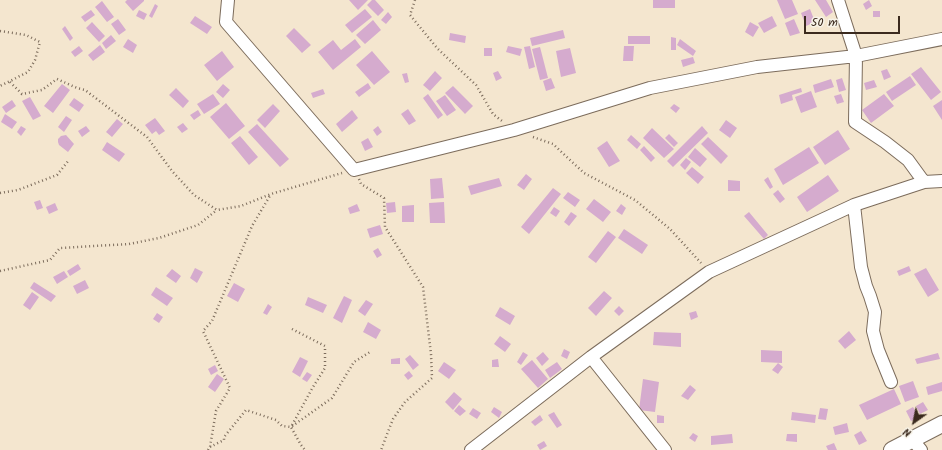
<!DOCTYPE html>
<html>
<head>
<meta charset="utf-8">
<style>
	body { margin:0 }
	#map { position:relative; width:942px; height:450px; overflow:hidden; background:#f4e6cf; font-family:Kalam,sans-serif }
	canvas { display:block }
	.north { position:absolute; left:894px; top:402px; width:40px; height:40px; -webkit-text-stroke:3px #f7f3e8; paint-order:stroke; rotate:213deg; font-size:11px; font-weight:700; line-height:16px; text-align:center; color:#3b2a1e }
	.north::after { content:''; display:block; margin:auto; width:14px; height:18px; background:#3b2a1e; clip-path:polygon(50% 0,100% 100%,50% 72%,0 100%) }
	.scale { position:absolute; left:804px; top:16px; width:96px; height:18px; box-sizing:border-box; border:2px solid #3b2a1e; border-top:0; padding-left:5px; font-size:12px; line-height:14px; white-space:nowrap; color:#3b2a1e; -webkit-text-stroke:3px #f7f3e8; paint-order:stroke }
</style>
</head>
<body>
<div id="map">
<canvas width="942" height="450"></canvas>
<div class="north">N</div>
<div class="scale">50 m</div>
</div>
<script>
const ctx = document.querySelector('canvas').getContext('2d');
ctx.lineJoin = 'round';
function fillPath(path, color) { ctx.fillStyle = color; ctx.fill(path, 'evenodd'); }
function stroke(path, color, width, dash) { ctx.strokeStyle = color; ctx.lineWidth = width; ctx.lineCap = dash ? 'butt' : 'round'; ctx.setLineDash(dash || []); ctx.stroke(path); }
fillPath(new Path2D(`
	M127,0H144V1L133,11L125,2Z
	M349,0H368L358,10Z
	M372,0H375L384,10L378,16L367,5Z
	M653,0H675V8H653Z
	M777,0H792L798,14L785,19Z
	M815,0H826L833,12L826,17Z
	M869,0L872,6L866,10L863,4Z
	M102,1L114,17L107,22L95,7Z
	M155,4L158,6L152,18L149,16Z
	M365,9L372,17L352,33L345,25Z
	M810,9L815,22L806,26L801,13Z
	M91,10L95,15L85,22L81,17Z
	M139,10L147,14L144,20L136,16Z
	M873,11H880V17H873Z
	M388,12L392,17L386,24L381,20Z
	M195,16L212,27L207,34L190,23Z
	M772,16L777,26L764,33L758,23Z
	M118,19L126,30L119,35L111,24Z
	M794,19L800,33L790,36L785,23Z
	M373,20L381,30L365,44L356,35Z
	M92,22L105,36L99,42L86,28Z
	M750,22L759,27L753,37L745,32Z
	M65,26L73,38L70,41L62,29Z
	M294,28L311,45L302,53L286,36Z
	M563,30L565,38L532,46L530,38Z
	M450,33L466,36L465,43L449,40Z
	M111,35L116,41L106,49L102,43Z
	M628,36H650V44H628Z
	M671,37L676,38V50H671Z
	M128,39L137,45L133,53L123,47Z
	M355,39L361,47L333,70L318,52L333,40L341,50Z
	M680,39L696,51L693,56L677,45Z
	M100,45L105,52L93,61L88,55Z
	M79,46L83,51L75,57L71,52Z
	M508,46L522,49L520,56L506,52Z
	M530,46L535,67L529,69L524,47Z
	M624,46H634L633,61H623Z
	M540,47L548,78L540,80L532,49Z
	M484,48H492V56H484Z
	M570,48L576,73L561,77L556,51Z
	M222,51L234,67L217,81L204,65Z
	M372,51L390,72L374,85L356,65Z
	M693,57L695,63L683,67L681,60Z
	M921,67L941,92L931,100L911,74Z
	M887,69L891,77L884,80L881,71Z
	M435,71L442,78L430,91L423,85Z
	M498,71L502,78L496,81L493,73Z
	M407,73L409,82L405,83L402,74Z
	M910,76L916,85L892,101L886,92Z
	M551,78L555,88L546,91L543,81Z
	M842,78L846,90L839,92L836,80Z
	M831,79L834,87L815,93L813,85Z
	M874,80L877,87L866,90L864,83Z
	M368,83L371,88L359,97L355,92Z
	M62,84L70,90L53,113L44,106Z
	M223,84L230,90L223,98L216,92Z
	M453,86L473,106L465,114L445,93Z
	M176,88L189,101L183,108L169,95Z
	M801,88L802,92L792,95L793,100L781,104L779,95Z
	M323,89L325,94L313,98L311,93Z
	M811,91L817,107L801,113L795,97Z
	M213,94L220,104L204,114L197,104Z
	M428,94L443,115L438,119L423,98Z
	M841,94L844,102L837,104L834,96Z
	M884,94L894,106L871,123L862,110Z
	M445,95L456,110L447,116L436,101Z
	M30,97L41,116L33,120L22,101Z
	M74,98L84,105L79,112L69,105Z
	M12,100L16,106L6,113L2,107Z
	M942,100V120L933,106Z
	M226,103L245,126L229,139L210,117Z
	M273,104L280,111L265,128L257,120Z
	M674,104L680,108L676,113L670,108Z
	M408,109L416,121L409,125L401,114Z
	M198,110L201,115L194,120L190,115Z
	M352,110L358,118L342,132L336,124Z
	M5,114L17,122L12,129L1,122Z
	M66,116L72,120L64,132L58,127Z
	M155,118L165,131L159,135L156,131L152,134L145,125Z
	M117,119L123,124L112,137L106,132Z
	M726,120L737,128L730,138L719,130Z
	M183,123L188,129L182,133L177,127Z
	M257,124L289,159L280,167L248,132Z
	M21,126L26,129L21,136L17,132Z
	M86,126L90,131L82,137L78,131Z
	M378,126L382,132L377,136L373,130Z
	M702,126L708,133L673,167L667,161Z
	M652,128L674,149L664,158L643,138Z
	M838,130L850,149L825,165L813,147Z
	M669,134L678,143L674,147L665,138Z
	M66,135L74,144L68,152L59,145L58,142V139L61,136Z
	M631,135L641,144L637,149L627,140Z
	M240,136L258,157L249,165L231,143Z
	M708,137L728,156L721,164L701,144Z
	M368,138L373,147L365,151L361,142Z
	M607,141L620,161L609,167L597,148Z
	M107,142L125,154L119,162L102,150Z
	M644,146L655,158L651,162L640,150Z
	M809,147L819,163L783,185L774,169Z
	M695,148L707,159L700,167L688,157Z
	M686,158L691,162L685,170L680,165Z
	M692,167L704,177L698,184L686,173Z
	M526,174L532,179L524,190L517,185Z
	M828,175L839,191L807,212L797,197Z
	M768,177L773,187L770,189L764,180Z
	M442,178L444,198L431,199L430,179Z
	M499,178L502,186L471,195L468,186Z
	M728,180L740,181V191H728Z
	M553,188L561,194L529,234L521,227Z
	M778,190L785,199L780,203L773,194Z
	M568,192L580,200L575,207L563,198Z
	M594,199L611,212L603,222L586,209Z
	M40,200L43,208L37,210L34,202Z
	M395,202L396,212L387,213L386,203Z
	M444,202L445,223H430L429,203Z
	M55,203L58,210L49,214L46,207Z
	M357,204L360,211L350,214L348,208Z
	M621,204L626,208L622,215L616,211Z
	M414,205V222H402V206Z
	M554,207L560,211L556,217L550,213Z
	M571,212L577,216L569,226L564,222Z
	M749,212L768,235L764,239L744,216Z
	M380,225L383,234L370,238L367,229Z
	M624,229L648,245L642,254L618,238Z
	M608,231L616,237L596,263L588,257Z
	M378,248L382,255L377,258L373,251Z
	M78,264L81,269L70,276L67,271Z
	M909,266L911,271L899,276L897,271Z
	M195,268L203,272L197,283L190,278Z
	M926,268L939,290L928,297L914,274Z
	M172,269L181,276L176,283L166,276Z
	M64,271L68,277L57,284L53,277Z
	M85,280L89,288L77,294L73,286Z
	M34,282L56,296L51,302L30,288Z
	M234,283L245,289L238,302L227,296Z
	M156,287L173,298L167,306L151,295Z
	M604,291L612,298L596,316L588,308Z
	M32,292L39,297L30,310L23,305Z
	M344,296L352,300L342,323L333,318Z
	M308,297L327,305L323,313L305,305Z
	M366,300L373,304L365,316L358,311Z
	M268,304L272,307L267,315L263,313Z
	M619,306L624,311L619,316L614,311Z
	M500,307L515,316L510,325L495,316Z
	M696,311L698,317L691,320L689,313Z
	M157,313L163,317L159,323L153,319Z
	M368,322L381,330L376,339L363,332Z
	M849,331L856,340L845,349L838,341Z
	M654,332L681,333V347L653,345Z
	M500,336L511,344L505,352L494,344Z
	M564,349L570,352L567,359L561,356Z
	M761,350L782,351V363L761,362Z
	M523,352L528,355L521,365L517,362Z
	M543,352L549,359L542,366L536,358Z
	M938,353L940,359L917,364L915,359Z
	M410,355L419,365L413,370L405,359Z
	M300,357L308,361L300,377L292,372Z
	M400,358V364H391V359Z
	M498,359L499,367H492V360Z
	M532,360L548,379L538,388L521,369Z
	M444,362L456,370L449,379L438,371Z
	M557,362L562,369L550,378L545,370Z
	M778,363L783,367L778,374L772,370Z
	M215,365L218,371L211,375L208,369Z
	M409,371L413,376L408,380L404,375Z
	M307,372L312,375L307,382L302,379Z
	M217,374L224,379L215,392L208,387Z
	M643,379L659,382L655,412L639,410Z
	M913,381L919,397L905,402L899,386Z
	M942,382V391L928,395L926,387Z
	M690,385L696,390L688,400L681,396Z
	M894,389L901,404L867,420L859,405Z
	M454,392L462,399L453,410L445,402Z
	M923,402L928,410L920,414L916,406Z
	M459,405L466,411L460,416L454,411Z
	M494,407L502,412L499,418L491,412Z
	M913,407L919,417L911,421L906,411Z
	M473,408L481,413L477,419L469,414Z
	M820,408L828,409L826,420L818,419Z
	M554,412L562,425L557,428L548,415Z
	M792,412L816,415L815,423L791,420Z
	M540,415L543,420L535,426L531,422Z
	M657,415L664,416V423H657Z
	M847,423L849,432L835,435L833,427Z
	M861,431L867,441L859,445L854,435Z
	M693,433L698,436L695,442L689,438Z
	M732,434L733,443L711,445V436Z
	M787,434H797V442L786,441Z
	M544,441L547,446L540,450L537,445Z
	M834,443L837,450H828L826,446Z`), '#d5abce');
const minor = new Path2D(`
	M228,0L226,22L354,170L514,130L650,88L757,67L856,56L942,39
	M838,0L856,56L855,122L885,142L908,160L924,182
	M854,205L861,267L866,286L870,296L875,312L873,331L878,350L891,382
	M591,357L665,450
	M912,439L921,450
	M471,450L591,357L709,272L854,205L924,182L942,181`);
const major = new Path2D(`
	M892,450L942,424`);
stroke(minor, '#7c6c5c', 14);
stroke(major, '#7c6c5c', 18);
stroke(new Path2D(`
	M415,0L410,15L437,48L476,85L493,114L502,121
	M0,31L26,35L40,42L35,60L28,72L0,86
	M10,82L22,94L42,90L57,79L77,88L85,90L147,137L172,171L194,195L217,210L241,206L271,194L342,173
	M533,137L553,144L584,173L635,200L670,229L701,263
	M359,179L361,184L384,198L385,227L423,287L431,354L432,378L405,402L393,419L381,450
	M0,193L18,190L57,175L69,160
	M0,271L50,260L60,248L129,244L159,238L198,225L217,210
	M292,329L325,346V368L313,387L291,427L301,445L305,450
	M210,447L224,440V437L246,410L276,420L282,426L291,427L332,398L354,362L370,352
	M208,450L210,447L216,411L230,388L203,331L212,321L252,226L271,194`), '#7c6c5c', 2.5, [1, 3]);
stroke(minor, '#fff', 12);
stroke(major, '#fff', 16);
</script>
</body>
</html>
